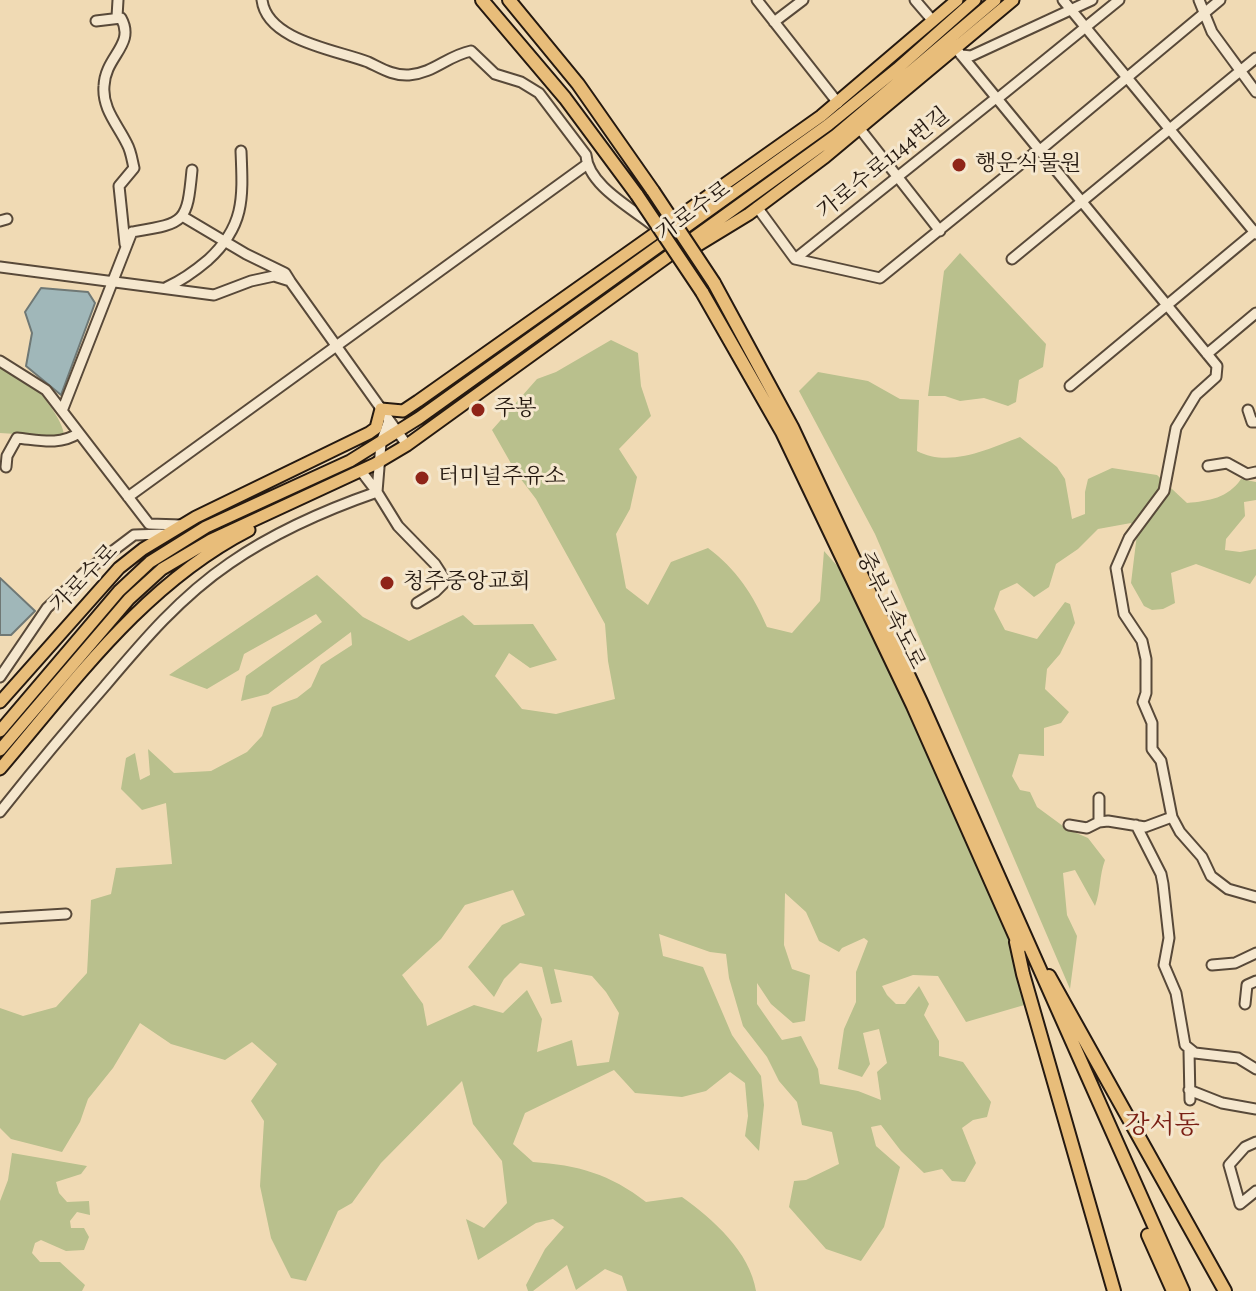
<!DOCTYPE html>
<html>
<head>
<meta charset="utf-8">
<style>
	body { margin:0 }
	canvas { display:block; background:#f0dab4 }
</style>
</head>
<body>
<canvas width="1256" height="1291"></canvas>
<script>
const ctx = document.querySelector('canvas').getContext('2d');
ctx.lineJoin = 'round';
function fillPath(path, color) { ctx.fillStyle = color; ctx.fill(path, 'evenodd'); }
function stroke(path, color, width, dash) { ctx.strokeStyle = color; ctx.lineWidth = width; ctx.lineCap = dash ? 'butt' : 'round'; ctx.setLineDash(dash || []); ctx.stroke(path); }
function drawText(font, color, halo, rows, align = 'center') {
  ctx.font = font + ' Alegreya,"Noto Serif KR",serif'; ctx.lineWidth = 6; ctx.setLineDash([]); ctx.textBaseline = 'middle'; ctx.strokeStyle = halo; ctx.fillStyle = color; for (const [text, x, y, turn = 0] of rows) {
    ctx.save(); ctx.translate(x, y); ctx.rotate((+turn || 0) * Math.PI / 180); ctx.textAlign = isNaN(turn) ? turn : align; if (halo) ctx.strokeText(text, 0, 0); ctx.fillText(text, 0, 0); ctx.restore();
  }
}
fillPath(new Path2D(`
	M960,253L1046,344L1043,367L1019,380L1016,402L1008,406L984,398L960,401L945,396H928L944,271Z
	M611,340L638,353L641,386L651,416L619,449L637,477L630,509L616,534L626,588L648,605L671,562L708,548C736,569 753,594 767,627L792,633L820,601L824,551L841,570L925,744L1038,1001L966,1022L938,976L913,975L882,986L887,995L896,1004H905L919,986L929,1004L924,1015L939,1041V1056L963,1062L991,1102L987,1117L973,1120L962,1128L976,1163L965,1182L952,1181L942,1169L924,1173L901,1151L881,1125L871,1127L876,1146L900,1167L884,1227L861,1261L826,1249L789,1207L794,1181L806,1180L839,1164L832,1132L802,1125L797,1102L779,1081L767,1057L743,1026L729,978L726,954L710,952L659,934L663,956L703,967L732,1035L761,1076L764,1105L759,1151L745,1136L748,1116L745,1083L730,1072L706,1091L682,1097L635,1093L614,1070L525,1113L513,1144L533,1162C578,1165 610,1174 646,1202L682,1197C713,1219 750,1252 756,1291H627L622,1276L605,1269L576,1290L567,1265L533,1291H528L526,1285L545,1249L564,1227L553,1219L536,1223L478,1260L466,1219L484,1228L507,1203L502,1161L473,1124L462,1081L381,1163L352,1203L338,1211L306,1281L291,1278L271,1238L260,1186L264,1121L251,1101L277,1064L252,1042L225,1060L171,1044L140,1023L113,1068L88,1099L80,1122L62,1152L11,1139L0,1128V1008L23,1016L56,1007L87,973L91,900L111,894L116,868L172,864L166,803L142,810L121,789L126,758L135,753L140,780L150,775L148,749L174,773L211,771L247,752L262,736L272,707L297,698L311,687L321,665L352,645L351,632L268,694L241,701L246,676L322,622L316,614L244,654L239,670L207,689L169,675L317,575L363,617L409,641L463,615L474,625L533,624L557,660L530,668L509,653L495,676L522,709L556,714L615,699L608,661L605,624L536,499L517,474L492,430L537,379L556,372ZM513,890L525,915L502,925L468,967L494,997L504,979L520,963L542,967L551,1004L562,1002L554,969L592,976L606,992L619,1013L609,1062L577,1066L572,1040L537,1052L542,1019L527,990L503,1013L474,1005L427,1026L423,1004L402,975L441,939L465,905ZM785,893L806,912L819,941L839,952L842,948L864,938L868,941L856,972V1002L844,1029L838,1069L862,1077L870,1064L863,1033L879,1029L887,1063L877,1072L881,1100L858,1091L820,1084L818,1069L801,1036L782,1040L757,1004V983L771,1004L793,1023L805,1021L810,975L792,969L784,945Z
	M0,362C7,366 15,370 22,375C35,384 65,421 64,437L0,433Z
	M818,372L868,381L900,399L919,400L917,451C949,468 989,449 1020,437L1057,467L1065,479L1072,519L1085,514V492L1088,479L1112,468L1157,475L1187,503C1209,501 1228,498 1241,479L1256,482V500L1244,502L1245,516L1226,539L1225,550L1240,552L1256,549V575L1250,584L1196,564L1171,573L1175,603L1163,609L1152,610L1144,606L1131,583L1137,534L1131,523L1098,529L1078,549L1056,564L1049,587L1034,597L1017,583L1000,591L994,609L1005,630L1037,639L1065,602L1070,604L1075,623L1060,654L1047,669L1045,689L1069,712L1061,723L1044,728V756L1019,754L1012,776L1020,790L1030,792L1037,807L1067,829L1088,838L1105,860C1099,876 1101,890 1095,906L1075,870L1063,873L1067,915L1077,936L1070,989L875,534L799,391Z
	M12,1153L87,1166L81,1174L56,1182L59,1193L67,1202L89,1201L90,1215L77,1212L70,1221L71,1228H84L89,1237L84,1250L66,1251L41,1240L35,1243L32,1253L40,1262H60L85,1285L82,1291H0V1201L8,1180Z`), '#b9c08d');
const water = new Path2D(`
	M41,288L88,292L95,303L61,395L26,366L32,333L25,312Z
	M0,578L35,611L11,635H0Z`);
fillPath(water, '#a0b7b9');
stroke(water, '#6f7875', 2);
const minor = new Path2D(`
	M262,0C267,41 337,50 368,62C381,68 393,76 409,75C434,73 447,56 471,51L495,74L521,82L539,93L586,155C588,186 634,209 655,227
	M757,0L838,103
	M915,0L933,21
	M1063,0L1256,234
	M1199,0L1212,32L1256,92
	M117,17L118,0
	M96,21L121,18C136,45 105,56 104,86C102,109 118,125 127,144C131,151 132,160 134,168L119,186L125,244
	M774,22L803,0
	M953,45L1217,366L1216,377L1196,395L1176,428L1164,491L1129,538L1116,568L1124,614L1142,641L1146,659V693L1143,702L1152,723V749L1161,761L1172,817L1180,832L1202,857L1211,876L1228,889L1256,897
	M961,55L971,56L1092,0
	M997,99L1119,0
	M860,129L940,231
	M1039,151L1220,0
	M757,207L795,259L880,278L1038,150
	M182,216L246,254L285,273L290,281
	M0,221L7,219
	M795,259L996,98
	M1012,259L1256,58
	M0,267L214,295L251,281L274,276L290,281L407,445
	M167,287C183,280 195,271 208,260C245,226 243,198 241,151
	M1207,354L1256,313
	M0,361L46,390L149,524L182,525
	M1070,386L1256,231
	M1248,410L1252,422H1256
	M62,411L132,232C185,223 187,224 192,170
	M389,420L381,443L377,492L398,526L435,564L446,581L435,592L417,603
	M1208,466L1227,463L1247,474L1256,472
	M6,467L7,456L17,438C39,440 59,446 79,433
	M128,497L586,165
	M0,677L47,608L85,572L134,535L165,534
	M1099,798V822
	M0,812C34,769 69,727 105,686C143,641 180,597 230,563C275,532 325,510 377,492L361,471
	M1069,825L1087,828L1099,822L1108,821L1145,827L1172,817
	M1136,825L1161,874L1163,884L1169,938L1164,965L1176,993L1185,1045L1195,1053L1238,1058L1256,1069
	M0,918L66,914
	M1212,965L1235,963L1256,953
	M1245,1004L1247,985L1256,981
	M1189,1051L1190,1100
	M1189,1090L1222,1103L1256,1109
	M1256,1142L1245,1147L1229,1165L1240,1204L1256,1191`);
const major = new Path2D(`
	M685,253L749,214L825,157L1013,0
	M0,702L119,568L143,549L196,517L369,433L376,428L381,409L403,411L418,401L821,116L957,0
	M0,731L119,591L150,562L206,527L350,461L419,418L828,125L897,69L975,0
	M0,750L129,599L162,569L211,540L375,464L407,445L836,135L995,0
	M0,769C75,681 144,584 249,530`);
const highway = new Path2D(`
	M482,0L565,98L637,195
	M509,0L578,84L653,191
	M714,283L792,427L921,702L1183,1291
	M702,292L782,432L913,706L1020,947
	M1016,942L1023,974L1114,1291
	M1049,976L1225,1291
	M1148,1235L1173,1291`);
stroke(minor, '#584939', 13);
stroke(major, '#251910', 15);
stroke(highway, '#251910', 16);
stroke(minor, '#f5e7ce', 9);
stroke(major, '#e8bd7a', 11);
stroke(highway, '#e8bd7a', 12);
const highwayBridge = new Path2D(`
	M653,191L714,283
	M637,195L702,292`);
stroke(highwayBridge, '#251910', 16, []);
stroke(highwayBridge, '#e8bd7a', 12);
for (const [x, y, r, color] of [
	[959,165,8,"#8f2418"],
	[478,410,8,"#8f2418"],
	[422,478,8,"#8f2418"],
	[387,583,8,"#8f2418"]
]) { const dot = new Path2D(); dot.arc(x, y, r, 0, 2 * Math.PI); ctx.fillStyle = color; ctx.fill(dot); stroke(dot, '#f5e7ce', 3); }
drawText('22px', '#251910', '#f5e7ce', [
	["가로수로1144번길",884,164,-39],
	["가로수로",694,212,-36],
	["가로수로",85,579,-46],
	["중부고속도로",890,611,64]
]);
drawText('22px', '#251910', '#f5e7ce', [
	["행운식물원",975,165],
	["주봉",494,410],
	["터미널주유소",438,478],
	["청주중앙교회",403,583]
], 'left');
drawText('26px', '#7a1f14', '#f5e7ce', [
	["강서동",1162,1127]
]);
</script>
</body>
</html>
